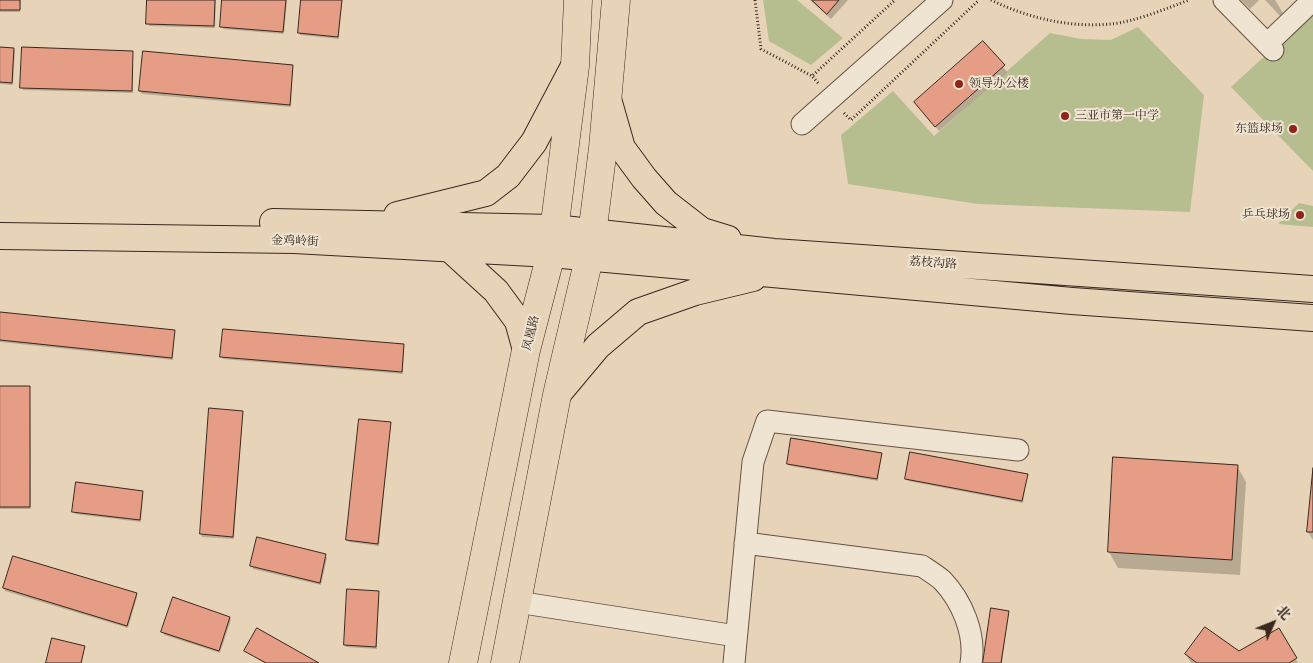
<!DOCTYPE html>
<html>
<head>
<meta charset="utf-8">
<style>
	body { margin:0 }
	#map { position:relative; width:1313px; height:663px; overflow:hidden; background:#e7d4b8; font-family:"Libre Caslon Text","Noto Serif SC",serif }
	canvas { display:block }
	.north { position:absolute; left:1248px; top:598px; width:50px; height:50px; -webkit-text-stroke:4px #efe3d1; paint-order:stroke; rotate:46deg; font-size:14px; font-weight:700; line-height:20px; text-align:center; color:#3a271e }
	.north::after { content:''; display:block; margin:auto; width:18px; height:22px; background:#3a271e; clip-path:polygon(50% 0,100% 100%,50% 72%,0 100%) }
</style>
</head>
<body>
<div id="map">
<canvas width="1313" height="663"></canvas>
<div class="north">北</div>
</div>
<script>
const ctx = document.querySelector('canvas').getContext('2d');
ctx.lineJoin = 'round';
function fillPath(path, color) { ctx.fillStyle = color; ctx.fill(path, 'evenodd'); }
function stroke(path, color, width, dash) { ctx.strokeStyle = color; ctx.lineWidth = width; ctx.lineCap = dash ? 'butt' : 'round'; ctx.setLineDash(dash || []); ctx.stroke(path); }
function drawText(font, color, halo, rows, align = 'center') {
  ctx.font = font + ' "Libre Caslon Text","Noto Serif SC",serif'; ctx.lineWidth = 4; ctx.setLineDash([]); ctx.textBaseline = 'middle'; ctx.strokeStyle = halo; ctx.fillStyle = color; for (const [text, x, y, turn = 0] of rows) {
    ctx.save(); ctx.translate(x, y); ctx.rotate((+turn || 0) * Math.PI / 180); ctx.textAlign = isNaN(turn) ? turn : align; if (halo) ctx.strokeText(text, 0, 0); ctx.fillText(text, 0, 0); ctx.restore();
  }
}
fillPath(new Path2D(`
	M763,0H797L843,38L811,65L769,41Z
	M1313,12V171L1231,87Z
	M1138,27L1204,95L1190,212L978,204L848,184L841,135L893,91L934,136L1050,33L1081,39L1111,40Z
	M1299,203L1313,206V227L1278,224Z`), '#b6bd8f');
fillPath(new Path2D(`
	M0,0H21L20,12H0Z
	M148,0H216L215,28L149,26Z
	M223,0H287L284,34L223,29Z
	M302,0H341L339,39L300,35Z
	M810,0H848L831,19Z
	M1241,0H1259L1250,9Z
	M1265,0H1275L1283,13L1280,16Z
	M983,42L1007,72L939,131L915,102Z
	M0,48L13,49L15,51L13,85L0,84Z
	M132,52L133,93L23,90L22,87Z
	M293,66L291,107L142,94L140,91Z
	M0,313L174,331L173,360L0,342Z
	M404,345L403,374L223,359L222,356Z
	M0,387H29L30,389L31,509H0Z
	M242,412L234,539L202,537L201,534Z
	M390,424L379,546L349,542L347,540Z
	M881,454L878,481L790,466L788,463Z
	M1237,466L1246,482L1240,575L1118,568L1109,552Z
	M1027,475L1023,503L908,481L906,479Z
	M1313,480V540L1308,532Z
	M143,492L141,522L75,514L74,511Z
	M325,555L327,558L321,585L253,569L252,566Z
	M4,588L136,594L137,597L128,628L5,591Z
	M378,593L377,649L346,647L345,645Z
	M1008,612L1002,663H985Z
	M230,618L231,620L220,653L164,635L163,632Z
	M1279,629L1298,663H1191L1186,654L1239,653Z
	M84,647L82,663H47Z
	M246,651L316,663H264Z`), '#0003');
const building = new Path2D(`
	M0,0H20V10H0Z
	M147,0H215L214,26L146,24Z
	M222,0H286L283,32L220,27Z
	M301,0H342L338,37L298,33Z
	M812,0H839L827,14Z
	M983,41L1005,65L935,127L914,102Z
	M0,47L14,48L12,83L0,82Z
	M22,47L133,51L132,91L20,88Z
	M143,51L293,65L290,105L139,91Z
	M0,312L175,330L172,358L0,340Z
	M223,329L404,344L402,372L220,357Z
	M0,386H30V507H0Z
	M209,408L243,411L233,537L200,534Z
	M359,419L391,422L378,544L346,540Z
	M791,438L882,453L877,479L787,464Z
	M910,452L1028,474L1022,501L905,479Z
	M1113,457L1238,465L1232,560L1108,552Z
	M1313,468V532H1307Z
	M76,482L143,491L140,520L72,512Z
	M257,537L326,554L320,583L250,566Z
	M13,556L137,593L127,626L3,588Z
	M347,589L379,591L376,647L344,645Z
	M173,597L230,617L219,651L161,632Z
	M991,608L1009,611L1001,663H983Z
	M1205,627L1239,651L1279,628L1297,658L1289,663H1197L1185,654Z
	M257,628L319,663H266L244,651Z
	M52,638L85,646L81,663H46Z`);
fillPath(building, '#e59d85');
stroke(building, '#3a271e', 1);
const minor = new Path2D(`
	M1224,0L1273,50
	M1267,44L1313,0
	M802,124L942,0
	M745,543L922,566C928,570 936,575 942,580C962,601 976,634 971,663
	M517,602L736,636
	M734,663L753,462L767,421L1018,450`);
const major = new Path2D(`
	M608,99L622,148L644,178L666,203L702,231L728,239
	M397,215L486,193L508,176L534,142L573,68
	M273,222L554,228L774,252L1313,289
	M0,236L294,240L551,254L1072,301L1313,318
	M450,249L496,291L518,321L526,350
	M557,395L598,346L638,312L695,292L753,278`);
const highway = new Path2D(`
	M463,663L526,350L551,254L575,66L578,0
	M505,663L557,395L589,258L603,148L616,0`);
stroke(minor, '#655244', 23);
stroke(major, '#3a271e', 28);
stroke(highway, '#3a271e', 29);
stroke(new Path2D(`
	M755,0L761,49L812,76
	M991,0C1028,18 1070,28 1111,24C1134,22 1168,8 1189,0
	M818,83L812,76L895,0
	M844,113L851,120L979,0`), '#3a271e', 3, [1, 2.5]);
stroke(minor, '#efe3d1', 21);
stroke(major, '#e7d4b8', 26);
stroke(highway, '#e7d4b8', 28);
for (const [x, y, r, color] of [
	[959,84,5,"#8f2418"],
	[1065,116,5,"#8f2418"],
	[1293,129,5,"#8f2418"],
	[1300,215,5,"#8f2418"]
]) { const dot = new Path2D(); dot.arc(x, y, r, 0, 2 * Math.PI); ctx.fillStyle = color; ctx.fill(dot); stroke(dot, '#efe3d1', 2); }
drawText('12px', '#3a271e', '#efe3d1', [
	["领导办公楼",969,84],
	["三亚市第一中学",1075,116],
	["东篮球场",1283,129,"right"],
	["乒乓球场",1290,215,"right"]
], 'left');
drawText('12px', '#3a271e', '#efe3d1', [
	["金鸡岭街",295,241,2],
	["荔枝沟路",933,263,4],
	["凤凰路",531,333,-76]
]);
</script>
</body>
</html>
